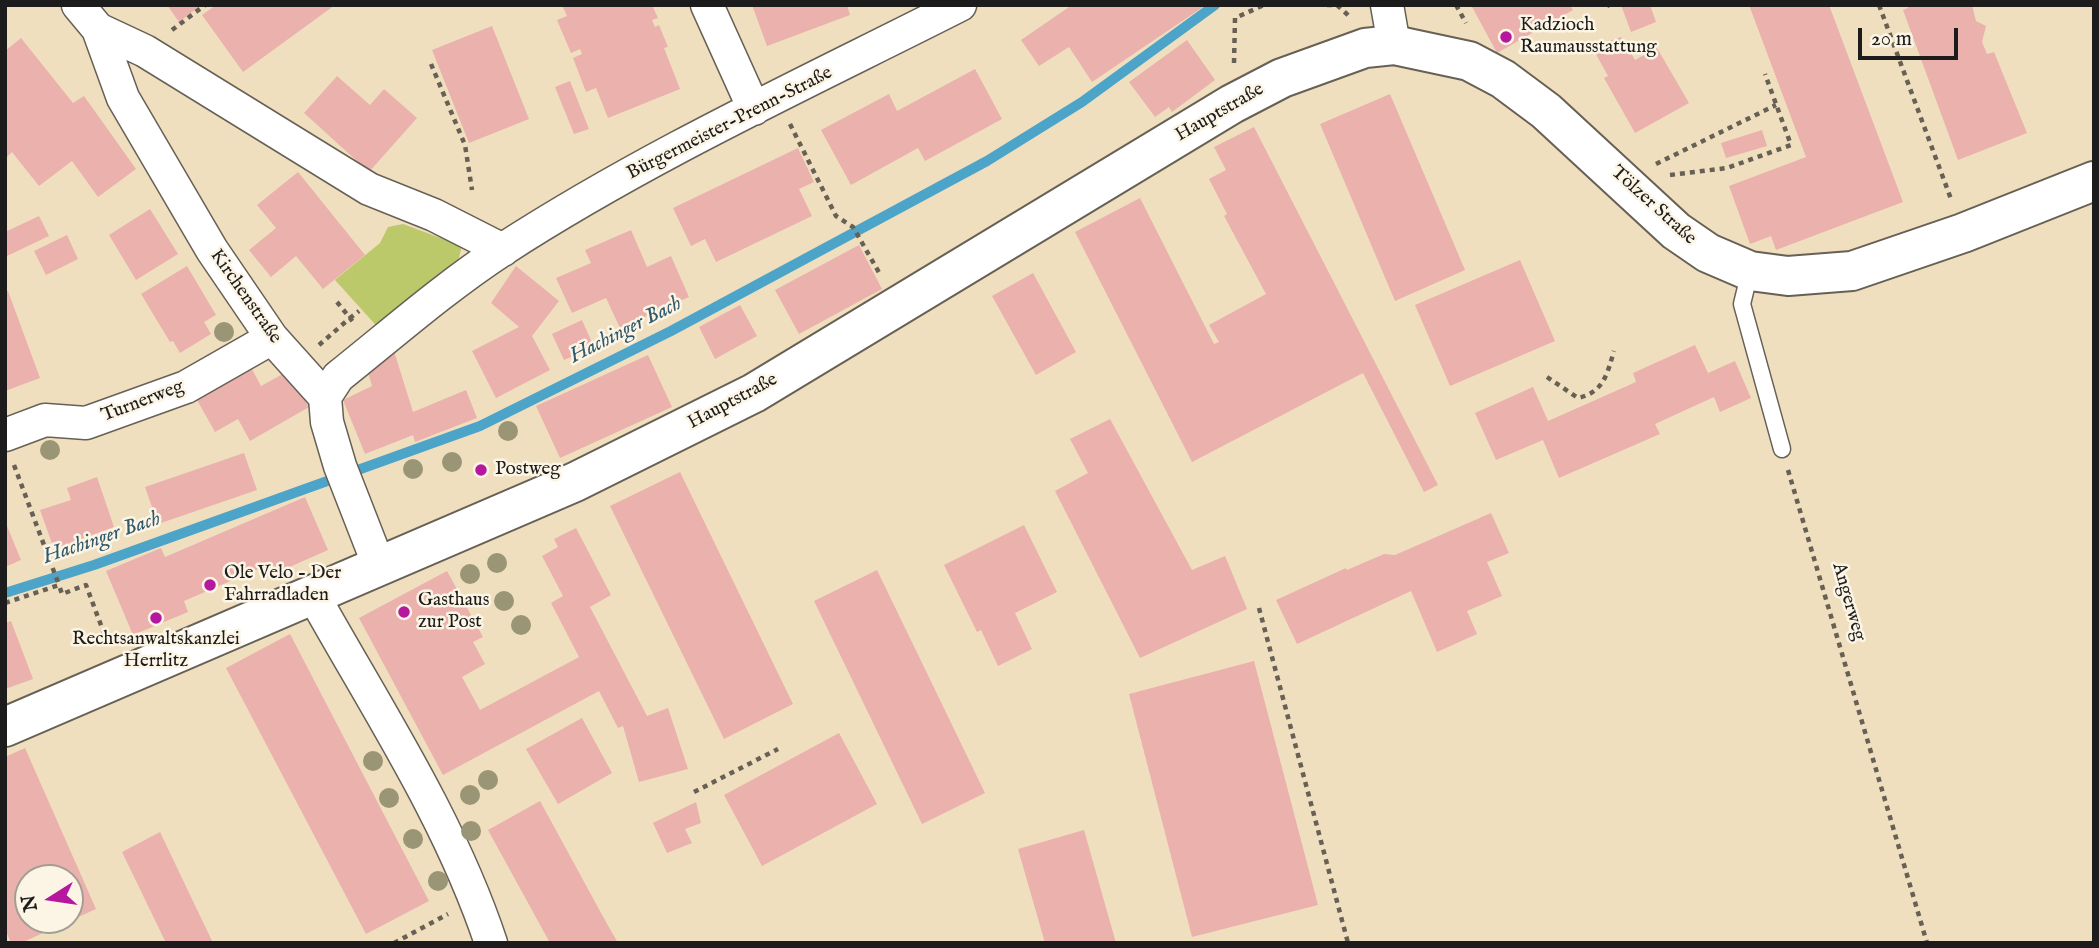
<!DOCTYPE html>
<html>
<head>
<meta charset="utf-8">
<style>
	body { margin:0 }
	#map { position:relative; width:2099px; height:948px; overflow:hidden; background:#f0dfbf; font-family:"IM FELL English",serif }
	canvas { display:block }
	.frame { position:absolute; inset:0; border:7px solid #1c1c1c; pointer-events:none }
	.north { position:absolute; left:14px; top:864px; width:70px; height:70px; box-sizing:border-box; background:#fcf5e5; border:2px solid #a29e95; border-radius:50%; rotate:258deg; font-size:19px; font-weight:700; line-height:28px; text-align:center; color:#1c1c1c }
	.north::after { content:''; display:block; margin:auto; width:24px; height:32px; background:#b5179e; clip-path:polygon(50% 0,100% 100%,50% 72%,0 100%) }
	.scale { position:absolute; left:1858px; top:28px; width:100px; height:32px; box-sizing:border-box; border:4px solid #1c1c1c; border-top:0; padding-left:9px; font-size:21px; line-height:24px; white-space:nowrap; color:#1c1c1c; -webkit-text-stroke:5px #fcf5e5; paint-order:stroke }
</style>
</head>
<body>
<div id="map">
<canvas width="2099" height="948"></canvas>
<div class="frame"></div>
<div class="north">N</div>
<div class="scale">20 m</div>
</div>
<script>
const ctx = document.querySelector('canvas').getContext('2d');
ctx.lineJoin = 'round';
function fillPath(path, color) { ctx.fillStyle = color; ctx.fill(path, 'evenodd'); }
function stroke(path, color, width, dash) { ctx.strokeStyle = color; ctx.lineWidth = width; ctx.lineCap = dash ? 'butt' : 'round'; ctx.setLineDash(dash || []); ctx.stroke(path); }
function drawText(font, color, halo, rows, align = 'center') {
  ctx.font = font + ' "IM FELL English",serif'; ctx.lineWidth = 5; ctx.setLineDash([]); ctx.textBaseline = 'middle'; ctx.strokeStyle = halo; ctx.fillStyle = color; for (const [text, x, y, turn = 0] of rows) {
    ctx.save(); ctx.translate(x, y); ctx.rotate((+turn || 0) * Math.PI / 180); ctx.textAlign = isNaN(turn) ? turn : align; if (halo) ctx.strokeText(text, 0, 0); ctx.fillText(text, 0, 0); ctx.restore();
  }
}
fillPath(new Path2D(`
	M403,224L462,246L457,265L382,332L335,280L380,243L388,227Z`), '#bcc96b');
stroke(new Path2D(`
	M5,593L94,565L480,426L671,331L987,161L1082,102L1215,5`), '#4ca4c9', 10);
fillPath(new Path2D(`
	M167,5H201L179,22Z
	M216,5H335L243,72L202,15Z
	M562,5H652L658,18L652,20L655,27L659,25L668,47L664,48L680,89L608,118L596,88L586,92L573,58L582,54L580,49L571,53L557,20L567,16Z
	M752,5H847L850,15L767,46Z
	M1072,5H1206L1092,82L1069,47L1039,66L1021,40Z
	M1471,5H1570L1573,10L1497,53Z
	M1621,5H1650L1656,22L1631,32Z
	M1749,5H1829L1903,202L1776,250L1771,236L1750,244L1729,186L1806,157Z
	M1907,5H1972L1976,21L1986,26L1982,42L1987,54L1994,52L2027,133L1958,160L1903,10L1908,8Z
	M492,26L529,119L469,143L432,50Z
	M1621,37L1635,60L1657,48L1689,103L1635,133L1604,78L1608,76L1592,47Z
	M21,38L73,103L84,96L136,169L98,197L72,161L39,186L12,152L5,159V51Z
	M1187,40L1215,80L1172,112L1169,107L1155,117L1129,82Z
	M975,69L1002,119L925,161L918,148L851,185L821,130L889,94L897,111Z
	M337,76L370,105L384,89L417,118L369,172L304,113Z
	M570,81L589,129L574,134L555,87Z
	M1390,94L1465,270L1395,301L1320,124Z
	M1254,127L1438,485L1424,492L1363,373L1192,462L1075,232L1140,198L1214,344L1219,342L1209,325L1266,294L1224,216L1227,214L1209,179L1226,170L1214,147Z
	M1762,130L1767,146L1726,158L1721,143Z
	M798,148L814,182L799,189L812,216L716,262L705,239L691,246L673,208Z
	M298,172L365,255L323,289L296,256L271,277L249,250L276,228L257,205Z
	M150,209L178,254L136,280L109,235Z
	M39,216L49,236L5,257V232Z
	M631,230L647,267L671,256L689,297L620,328L606,298L572,313L556,278L591,263L585,250Z
	M67,235L78,259L46,275L34,251Z
	M859,245L882,289L799,334L775,290Z
	M1520,260L1555,341L1450,386L1415,305Z
	M187,266L216,315L204,322L211,334L180,353L173,341L170,342L141,294Z
	M516,266L559,301L532,336L550,370L496,398L472,351L519,327L491,303Z
	M1033,273L1076,352L1036,375L992,296Z
	M8,291L40,378L5,391V292Z
	M740,305L757,336L715,359L699,327Z
	M582,320L594,347L564,360L552,334Z
	M1695,345L1708,373L1735,361L1751,398L1720,412L1714,397L1655,424L1660,434L1559,478L1543,440L1496,460L1475,413L1533,387L1548,421L1636,382L1633,373Z
	M394,351L413,412L466,390L477,418L415,442L413,435L365,454L343,400L372,386L367,369Z
	M648,355L672,407L560,458L536,406Z
	M252,369L261,386L288,371L309,407L250,441L238,419L215,432L197,400Z
	M1110,419L1192,570L1225,556L1247,609L1140,658L1055,491L1088,473L1070,439Z
	M244,453L257,490L158,524L145,487Z
	M680,472L793,704L724,739L610,506Z
	M97,477L114,527L54,549L40,510L71,500L67,488Z
	M305,497L328,550L267,577L263,567L184,601L188,612L133,635L106,571L161,548L165,557Z
	M1491,513L1509,553L1487,562L1502,596L1467,611L1477,634L1437,652L1411,591L1297,644L1276,600L1346,568L1347,570L1384,554L1395,555Z
	M5,521L21,560L5,567Z
	M1024,525L1057,592L1015,613L1032,649L998,666L981,630L977,632L944,565Z
	M576,528L611,595L590,607L647,716L668,708L688,769L639,782L623,726L618,728L599,691L443,775L359,618L447,571L483,637L473,642L485,664L462,677L480,710L579,657L551,603L563,596L542,556L558,547L554,539Z
	M877,570L985,793L922,824L814,601Z
	M11,621L33,679L5,689V623Z
	M290,634L429,901L366,934L226,668Z
	M1254,661L1318,905L1192,937L1129,694Z
	M582,718L612,773L558,804L526,749Z
	M839,733L877,804L762,866L724,795Z
	M25,748L96,909L21,943H11L5,929V757ZM28,878H70V920H28Z
	M540,801L606,922L618,943H550L488,830Z
	M696,802L701,823L685,829L692,843L667,853L653,823Z
	M1084,830L1116,943H1045L1018,849Z
	M160,832L213,943H166L122,852Z`), '#eab1ad');
const lane = new Path2D(`
	M1750,271L1742,304L1782,449`);
const street = new Path2D(`
	M78,5L98,29L145,51L369,189L434,215L503,250
	M707,5L754,109
	M1387,5L1394,45
	M98,29L123,98L212,250L272,338L325,397L327,422L340,466L379,566
	M325,397L338,377C392,334 444,288 502,250C647,156 806,83 960,5
	M5,435L45,420L86,423L186,387L272,338
	M312,593C376,708 449,817 491,943`);
const secondary = new Path2D(`
	M5,727L575,482L754,393L1232,104L1282,78L1365,48L1394,45L1469,61L1503,79L1546,111L1676,231L1708,253L1750,271L1788,276L1852,271L1963,233L2094,181`);
stroke(lane, '#666055', 19);
stroke(street, '#666055', 35);
stroke(secondary, '#666055', 42);
stroke(new Path2D(`
	M1327,5H1332
	M1337,5L1349,16
	M1456,5L1466,23
	M1879,5L1951,199
	M1607,6L1609,5
	M172,30L205,5
	M1234,63L1235,18L1264,5
	M431,64L465,145L472,190
	M790,124L836,216L853,227L881,276
	M1656,164L1776,105
	M1670,175L1727,168L1791,145L1765,74
	M337,302L350,318L359,311
	M319,345L350,318L354,323
	M1547,377L1578,398C1604,392 1607,374 1614,351
	M14,465L59,585
	M1788,470L1927,943
	M5,603L59,585L62,594L86,585L108,644
	M1259,608L1348,943
	M694,792L778,749
	M394,943L448,914`), '#666055', 4.5, [5, 5]);
stroke(lane, '#fff', 16);
stroke(street, '#fff', 32);
stroke(secondary, '#fff', 38);
ctx.fillStyle = '#9a9575';
for (const [x, y] of [
	[224,332],
	[508,431],
	[50,450],
	[452,462],
	[413,469],
	[497,563],
	[470,574],
	[504,601],
	[521,625],
	[373,761],
	[488,780],
	[470,795],
	[389,798],
	[471,831],
	[413,839],
	[438,881]
]) { ctx.beginPath(); ctx.arc(x, y, 10, 0, 2 * Math.PI); ctx.fill(); }
for (const [x, y, r, color] of [
	[1506,37,7,"#b5179e"],
	[481,470,7,"#b5179e"],
	[210,585,7,"#b5179e"],
	[404,612,7,"#b5179e"],
	[156,618,7,"#b5179e"]
]) { const dot = new Path2D(); dot.arc(x, y, r, 0, 2 * Math.PI); ctx.fillStyle = color; ctx.fill(dot); stroke(dot, '#fcf5e5', 2.5); }
drawText('19px', '#1c1c1c', '#fcf5e5', [
	["Kadzioch",1520,26],
	["Raumausstattung",1520,48],
	["Postweg",495,470],
	["Ole Velo - Der",224,574],
	["Fahrradladen",224,596],
	["Gasthaus",418,601],
	["zur Post",418,623],
	["Rechtsanwaltskanzlei",156,640,"center"],
	["Herrlitz",156,662,"center"]
], 'left');
drawText('19px', '#1c1c1c', '#fcf5e5', [
	["Hauptstraße",1220,113,-30],
	["Bürgermeister-Prenn-Straße",730,124,-27],
	["Tölzer Straße",1653,206,42],
	["Kirchenstraße",245,297,55],
	["Turnerweg",143,402,-21],
	["Hauptstraße",733,402,-28],
	["Angerweg",1848,602,74]
]);
drawText('italic 21px', '#32596a', '#fcf5e5', [
	["Hachinger Bach",626,331,-27],
	["Hachinger Bach",102,539,-19]
]);
</script>
</body>
</html>
